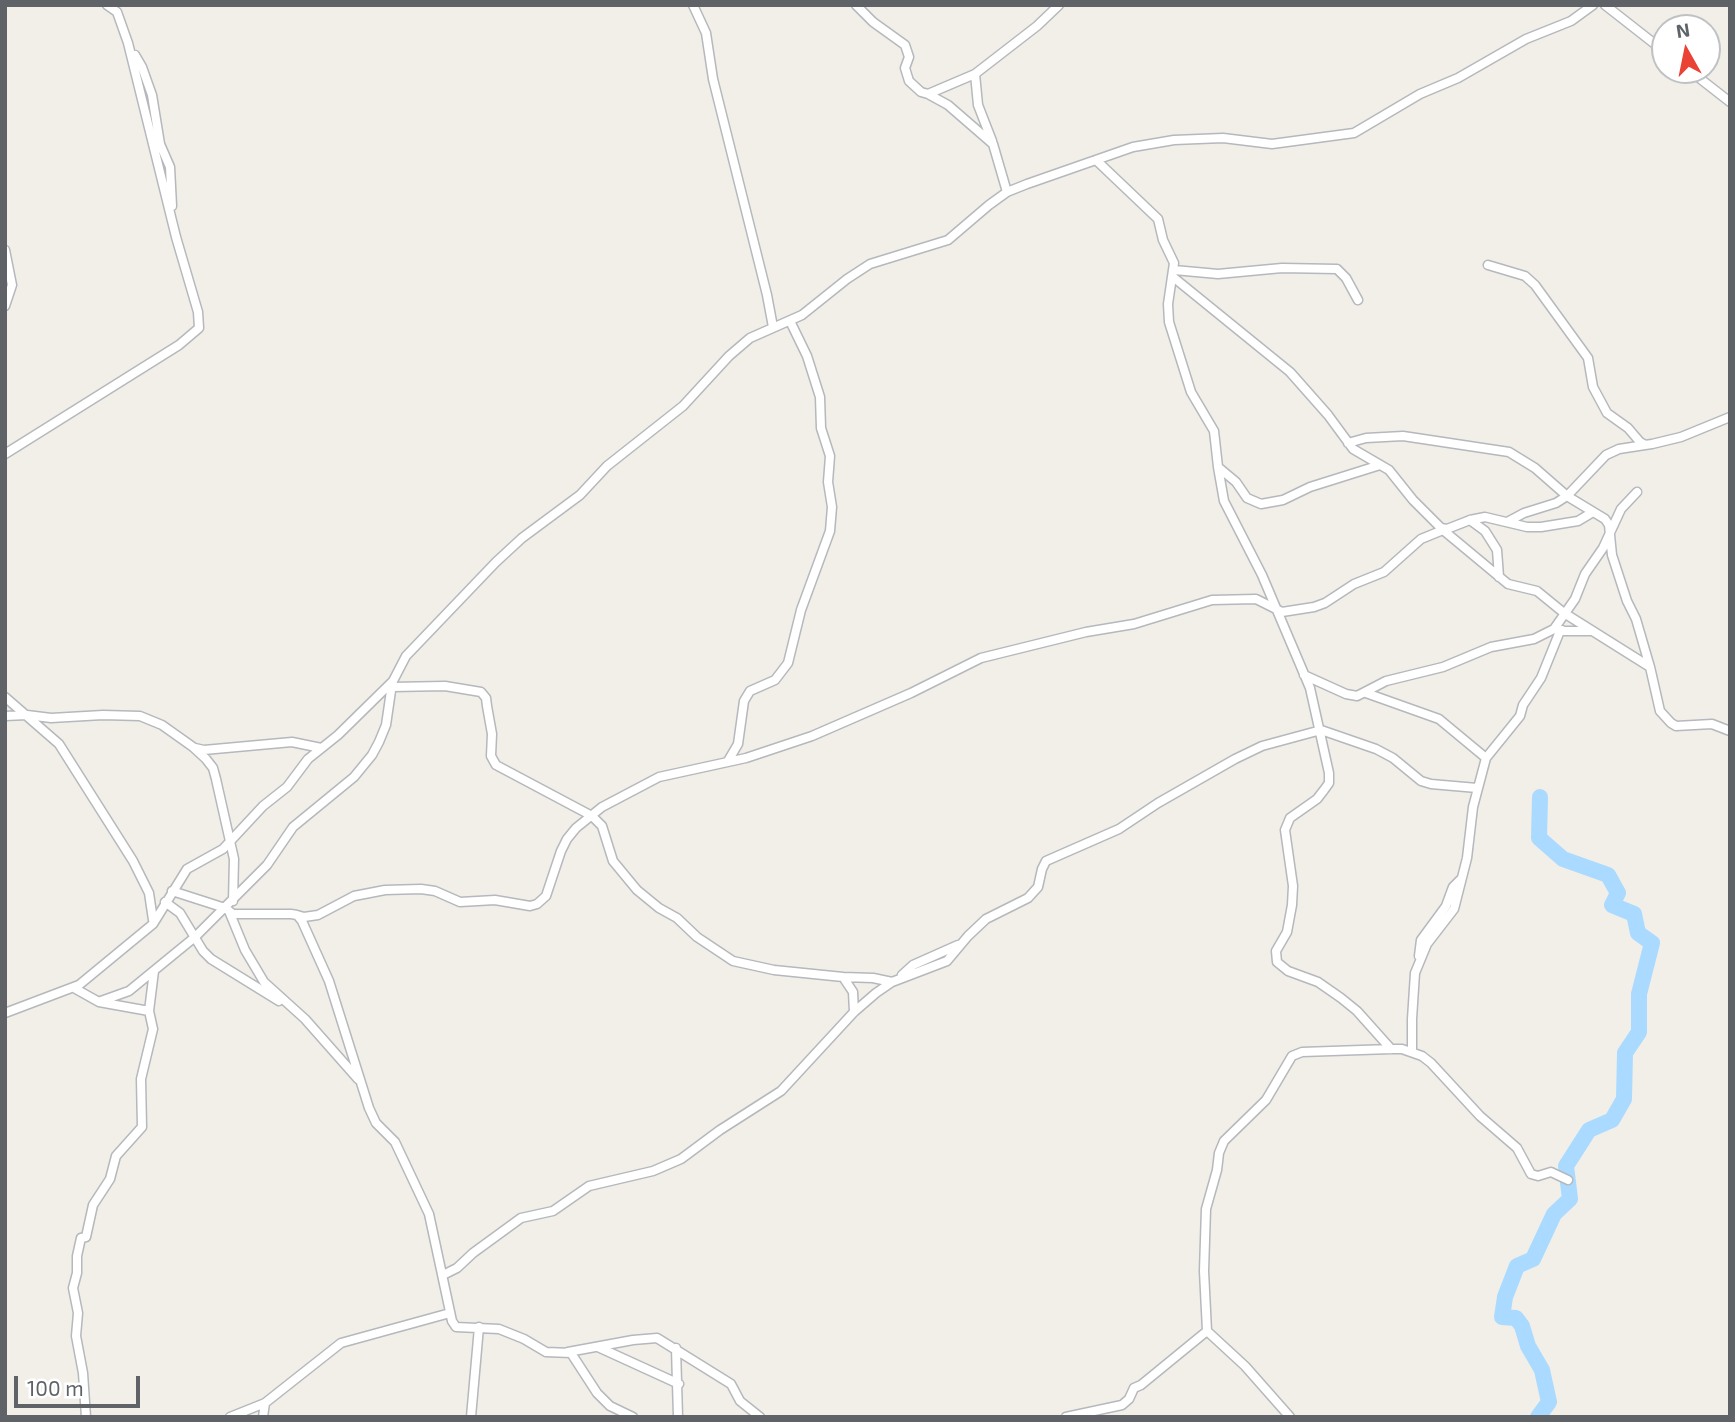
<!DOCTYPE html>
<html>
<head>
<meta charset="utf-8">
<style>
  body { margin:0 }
  #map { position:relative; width:1735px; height:1422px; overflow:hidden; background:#f1efe8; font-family:"Exo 2",sans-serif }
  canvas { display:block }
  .frame { position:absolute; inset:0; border:7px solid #5f6368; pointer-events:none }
  .north { position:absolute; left:1651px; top:14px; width:70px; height:70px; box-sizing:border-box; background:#fff; border:2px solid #bfc1c3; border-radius:50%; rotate:351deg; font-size:19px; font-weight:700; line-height:28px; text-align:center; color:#5f6368 }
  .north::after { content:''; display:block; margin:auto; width:24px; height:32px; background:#ea4335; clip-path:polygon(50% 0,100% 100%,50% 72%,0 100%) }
  .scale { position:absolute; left:14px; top:1376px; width:126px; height:32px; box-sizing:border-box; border:4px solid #5f6368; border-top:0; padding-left:9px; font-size:21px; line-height:24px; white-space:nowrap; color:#5f6368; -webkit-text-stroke:5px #fff; paint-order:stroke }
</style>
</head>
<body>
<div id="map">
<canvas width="1735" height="1422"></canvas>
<div class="frame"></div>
<div class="north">N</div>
<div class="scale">100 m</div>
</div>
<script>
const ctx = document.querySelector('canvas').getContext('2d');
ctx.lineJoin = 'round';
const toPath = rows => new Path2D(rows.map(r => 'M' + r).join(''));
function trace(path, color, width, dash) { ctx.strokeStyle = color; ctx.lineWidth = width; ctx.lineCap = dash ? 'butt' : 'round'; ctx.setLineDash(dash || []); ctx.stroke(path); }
const river = toPath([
  [1538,1417,1549,1402,1542,1370,1528,1346,1522,1326,1516,1318,1502,1317,1505,1297,1517,1266,1533,1259,1554,1214,1570,1199,1566,1166,1589,1130,1612,1120,1624,1099,1625,1053,1639,1032,1639,994,1652,943,1638,933,1634,914,1612,905,1618,893,1608,875,1563,859,1539,838,1540,797]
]);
const minor = toPath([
  [693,5,706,33,713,79,767,295,773,327],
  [856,5,873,22,905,45,909,57,905,68,909,81,921,92,928,94,975,74,1037,26,1059,5],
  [1605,5,1665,52],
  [135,55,142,67,152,95,160,144,170,167,172,206],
  [1689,70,1730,102],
  [975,74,978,105,992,141],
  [928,94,948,105,993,144,1007,192],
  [1096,160,1158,219,1163,240,1174,263,1168,304,1169,322,1191,392,1214,431,1218,467,1236,482,1247,498,1261,504,1283,500,1310,487,1380,465],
  [5,250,12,285,5,306],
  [1488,265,1525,276,1535,285,1588,358,1593,387,1607,413,1628,428,1640,442,1645,445,1652,444,1681,437,1730,417],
  [1174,270,1218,274,1282,268,1337,269,1346,278,1358,300],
  [1173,277,1290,372,1328,415,1353,449,1389,470,1413,500,1441,528,1447,529,1470,520,1485,517,1527,527,1541,527,1578,521,1593,512],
  [1348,443,1366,438,1403,436,1509,452,1535,468,1567,496,1605,519,1609,525,1612,555,1627,601,1636,619,1650,667],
  [5,454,179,345,199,328,198,312,176,237,128,43,117,12,107,5],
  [1218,467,1224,501,1262,575,1310,688,1329,773,1329,783,1324,790,1317,799,1290,818,1285,830,1293,886,1292,905,1287,932,1276,951,1277,962,1288,971,1318,982,1341,998,1357,1011,1391,1049],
  [1470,520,1485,531,1497,550,1499,577],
  [1509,521,1524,513,1556,503,1567,496,1606,455,1619,449,1645,445],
  [1554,629,1575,599,1585,574,1603,548,1621,509,1637,492],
  [1304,675,1346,694,1357,696,1386,681,1443,667,1491,647,1534,639,1554,629,1562,630],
  [392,687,445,686,481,692,486,698,487,706,492,734,491,756,496,765,592,816,602,826,613,861,637,890,659,908,677,918,697,937,733,961,774,970,843,977,853,992,854,1012],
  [1366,693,1439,719,1486,758],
  [5,697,59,744,133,861,149,893,153,920],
  [5,716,27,715,51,718,103,715,140,716,162,725,193,747,206,759,213,768,216,779,234,859,233,901],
  [195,748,204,750,292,742,321,748],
  [728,761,738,744,744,701,750,691,775,680,788,663,801,610,830,531,832,507,828,482,830,456,821,428,820,397,807,356,790,321],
  [172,891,225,908,233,914,291,914,297,915,302,921,329,981,369,1108,376,1123,395,1142,429,1214,452,1321,456,1327,499,1329,524,1339,546,1352,571,1353,597,1393,610,1406,633,1417],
  [165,902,180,913,203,951,211,959,279,1001],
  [229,911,245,950,264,982,305,1019,358,1079],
  [297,915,304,917,318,915,354,896,385,890,421,889,435,891,460,902,495,900,530,906,537,904,546,896,561,851,567,839,576,828,602,807,659,777,746,758,812,736,911,693,981,658,1086,632,1134,624,1212,600,1256,599,1282,612,1314,607,1325,603,1354,584,1384,572,1421,539,1443,530,1508,584,1537,591,1564,613,1650,667,1660,711,1671,723,1676,726,1712,724,1730,731],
  [1419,956,1421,940,1446,906,1453,887,1460,880],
  [902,975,913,965,958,945],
  [843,977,873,978,892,982],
  [74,988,99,1002,149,1011,153,1029,141,1079,142,1127,116,1156,110,1179,93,1205,86,1237,81,1238,77,1256,77,1273,73,1288,78,1313,76,1336,83,1373,86,1417],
  [101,1001,129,991,195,937,267,865,293,827,354,777,372,755,379,742,386,725,392,684],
  [149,1011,154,971],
  [5,1013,79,985,153,924,187,869,223,849,263,806,287,787,308,759,338,735,393,681,406,656,496,562,522,538,580,495,607,466,683,406,729,356,750,338,802,315,847,279,870,264,948,240,989,205,1007,192,1027,184,1133,147,1174,140,1223,138,1272,144,1354,133,1420,94,1458,78,1526,39,1571,21,1593,5],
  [1412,1052,1412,1019,1415,973,1427,944,1454,909,1467,858,1473,807,1486,758,1520,716,1523,705,1541,678,1560,631,1590,631],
  [443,1275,457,1268,473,1253,521,1218,553,1211,589,1186,653,1171,681,1159,720,1130,781,1091,854,1012,876,993,892,982,947,961,968,936,986,919,1028,898,1038,887,1042,869,1046,861,1119,829,1158,803,1235,759,1262,746,1321,730,1376,749,1393,758,1421,781,1431,784,1477,788],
  [598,1347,679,1384],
  [676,1348,678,1417],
  [568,1352,633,1340,657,1338,731,1384,740,1401,760,1417],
  [230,1417,265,1403,341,1343,450,1313],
  [263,1417,265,1403],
  [471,1417,479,1327],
  [1066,1417,1122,1405,1129,1399,1134,1388,1141,1385,1207,1331],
  [1290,1417,1245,1366,1207,1331,1204,1271,1206,1209,1217,1170,1219,1153,1224,1141,1266,1100,1292,1056,1302,1052,1391,1049,1402,1049,1422,1056,1431,1063,1480,1116,1517,1148,1531,1174,1538,1176,1551,1172,1568,1180]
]);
trace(river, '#aadaff', 16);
trace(minor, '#b5b8bc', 11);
trace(minor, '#fff', 8);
</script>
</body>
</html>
